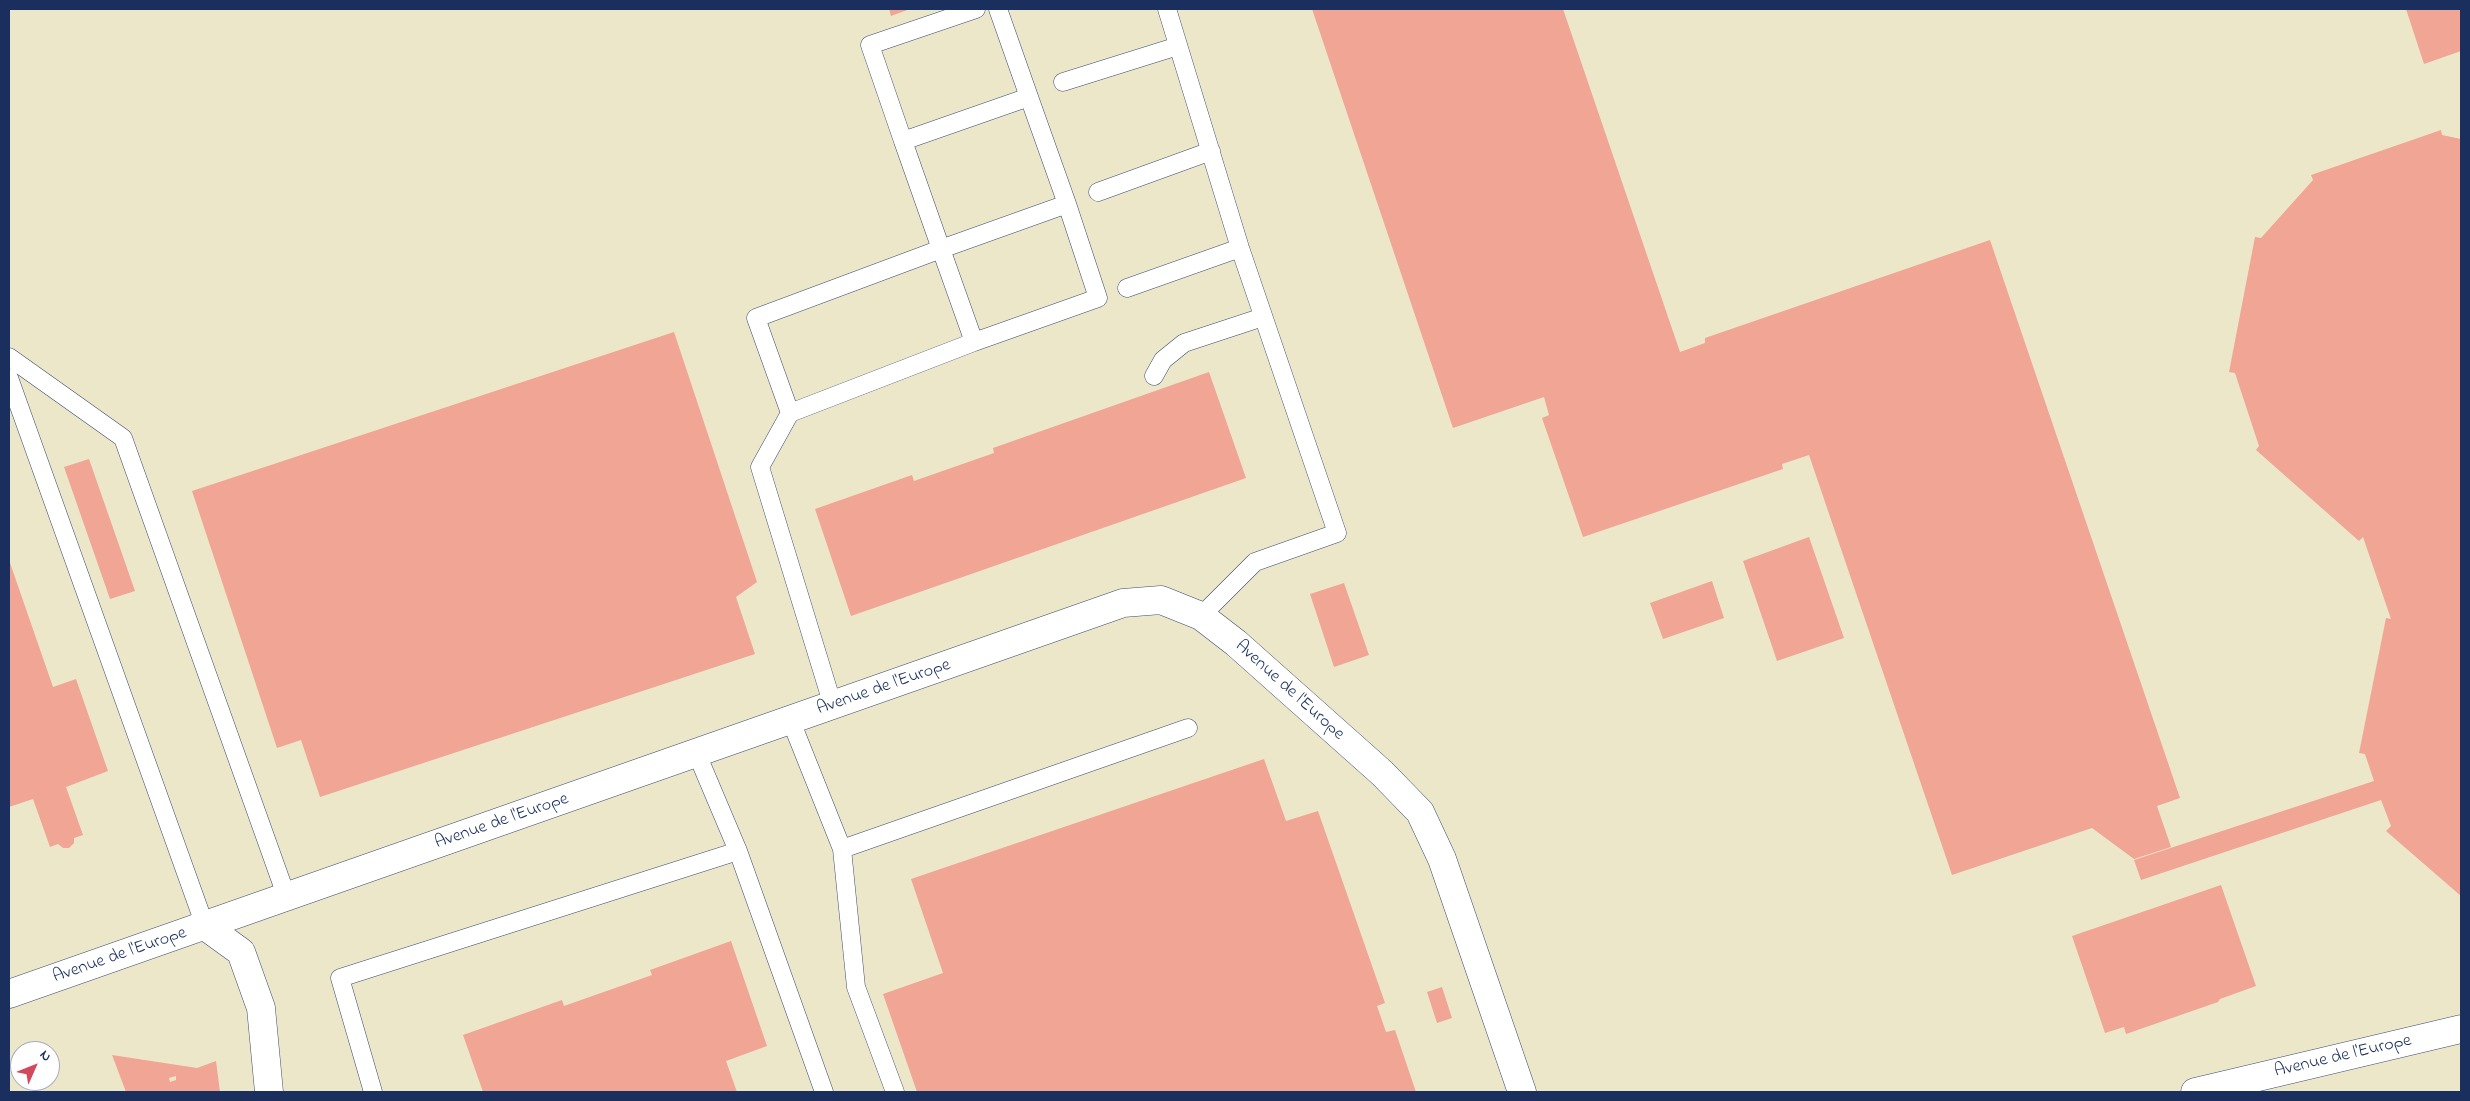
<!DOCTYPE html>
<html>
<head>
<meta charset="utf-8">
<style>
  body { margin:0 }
  #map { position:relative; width:2470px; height:1101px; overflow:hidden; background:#ede7ca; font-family:"Indie Flower",sans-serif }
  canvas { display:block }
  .frame { position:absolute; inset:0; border:10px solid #1b2f5e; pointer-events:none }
  .north { position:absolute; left:10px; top:1041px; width:50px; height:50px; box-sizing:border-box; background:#fff; border:1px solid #a4acbf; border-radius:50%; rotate:46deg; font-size:14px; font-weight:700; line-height:20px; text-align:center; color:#1b2f5e }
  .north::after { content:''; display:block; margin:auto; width:18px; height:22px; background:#d1495b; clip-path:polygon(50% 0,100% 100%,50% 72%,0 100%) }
</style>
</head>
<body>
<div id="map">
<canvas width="2470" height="1101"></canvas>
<div class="frame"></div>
<div class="north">N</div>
</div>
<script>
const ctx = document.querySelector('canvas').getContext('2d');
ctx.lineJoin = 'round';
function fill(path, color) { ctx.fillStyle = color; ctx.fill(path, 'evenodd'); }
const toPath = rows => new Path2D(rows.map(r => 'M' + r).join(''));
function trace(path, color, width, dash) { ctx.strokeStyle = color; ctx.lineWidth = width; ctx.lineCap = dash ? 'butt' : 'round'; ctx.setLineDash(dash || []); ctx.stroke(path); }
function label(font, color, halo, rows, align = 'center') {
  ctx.font = font + ' "Indie Flower",sans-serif'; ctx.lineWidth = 4; ctx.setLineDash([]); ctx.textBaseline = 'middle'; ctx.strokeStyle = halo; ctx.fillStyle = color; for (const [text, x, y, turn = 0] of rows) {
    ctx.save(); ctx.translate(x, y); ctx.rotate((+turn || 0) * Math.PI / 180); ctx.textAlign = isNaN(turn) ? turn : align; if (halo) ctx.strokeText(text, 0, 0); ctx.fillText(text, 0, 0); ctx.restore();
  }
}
const building = toPath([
  [889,9,910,9,891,16],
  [1312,9,1563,9,1680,352,1705,343,1705,338,1990,240,2180,798,2157,806,2171,847,2134,859,2092,828,1952,875,1809,455,1782,464,1783,469,1583,537,1542,418,1549,415,1544,397,1453,428],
  [2406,9,2461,9,2461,51,2424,64],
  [2441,130,2442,135,2461,139,2461,896,2386,831,2391,826,2381,800,2141,880,2134,860,2374,781,2365,754,2359,753,2386,618,2391,619,2363,537,2359,541,2256,450,2259,446,2235,373,2229,372,2255,237,2261,238,2313,180,2311,175],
  [674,332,757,582,736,597,755,654,320,797,301,740,277,748,192,491],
  [1209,372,1246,478,851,616,815,509,912,475,914,481,994,453,993,448],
  [89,459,135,591,110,599,64,467],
  [1809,537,1844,638,1777,661,1743,561],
  [9,560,53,687,76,679,108,771,66,787,83,835,74,838,74,843,69,848,63,848,58,844,50,847,33,799,9,807],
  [1712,581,1724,618,1663,639,1650,603],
  [1344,583,1369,655,1334,667,1310,594],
  [1264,759,1286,821,1318,811,1385,1003,1377,1006,1386,1032,1395,1030,1416,1092,917,1092,883,994,943,973,911,879],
  [2221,885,2256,986,2220,999,2218,1002,2126,1034,2124,1027,2105,1033,2072,936],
  [731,941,767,1046,726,1061,737,1092,483,1092,463,1035,562,1000,564,1006,652,975,650,970],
  [1442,987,1452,1018,1437,1023,1427,992],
  [112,1055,197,1068,216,1061,220,1092,126,1092],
  [176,1076,176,1080,170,1082,169,1078]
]);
const service = toPath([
  [998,9,1029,97],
  [1167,9,1240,248,1337,533,1255,562,1201,616],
  [1063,82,1178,46],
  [903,141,870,45,976,9],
  [1098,192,1211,151],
  [1127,288,1240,248],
  [974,342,941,249,903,141,1029,97,1067,204,1098,298,974,342,790,413,756,318,941,249,1067,204],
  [9,357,123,438,287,898],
  [1154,376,1163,360,1184,343,1263,317],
  [9,378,205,926],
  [790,413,760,467,833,706],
  [791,721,842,849,856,987,895,1092],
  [697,754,738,851,824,1092],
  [842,849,1188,728],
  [373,1092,340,978,738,851]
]);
const minor = toPath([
  [205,926,241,952,261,1008,269,1092],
  [9,994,1123,603,1161,600,1201,616,1236,643,1382,773,1420,812,1442,859,1522,1092],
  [2195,1092,2461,1029]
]);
const streetNames = [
  ["Avenue de l'Europe",884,688,-19],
  ["Avenue de l'Europe",1289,691,42],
  ["Avenue de l'Europe",502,822,-19],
  ["Avenue de l'Europe",120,956,-19],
  ["Avenue de l'Europe",2343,1057,-13]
];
fill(building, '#f0a595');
trace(service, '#3a4b6e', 19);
trace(minor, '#3a4b6e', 29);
trace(service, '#fff', 18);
trace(minor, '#fff', 28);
label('18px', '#1b2f5e', '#fff', streetNames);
</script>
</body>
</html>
